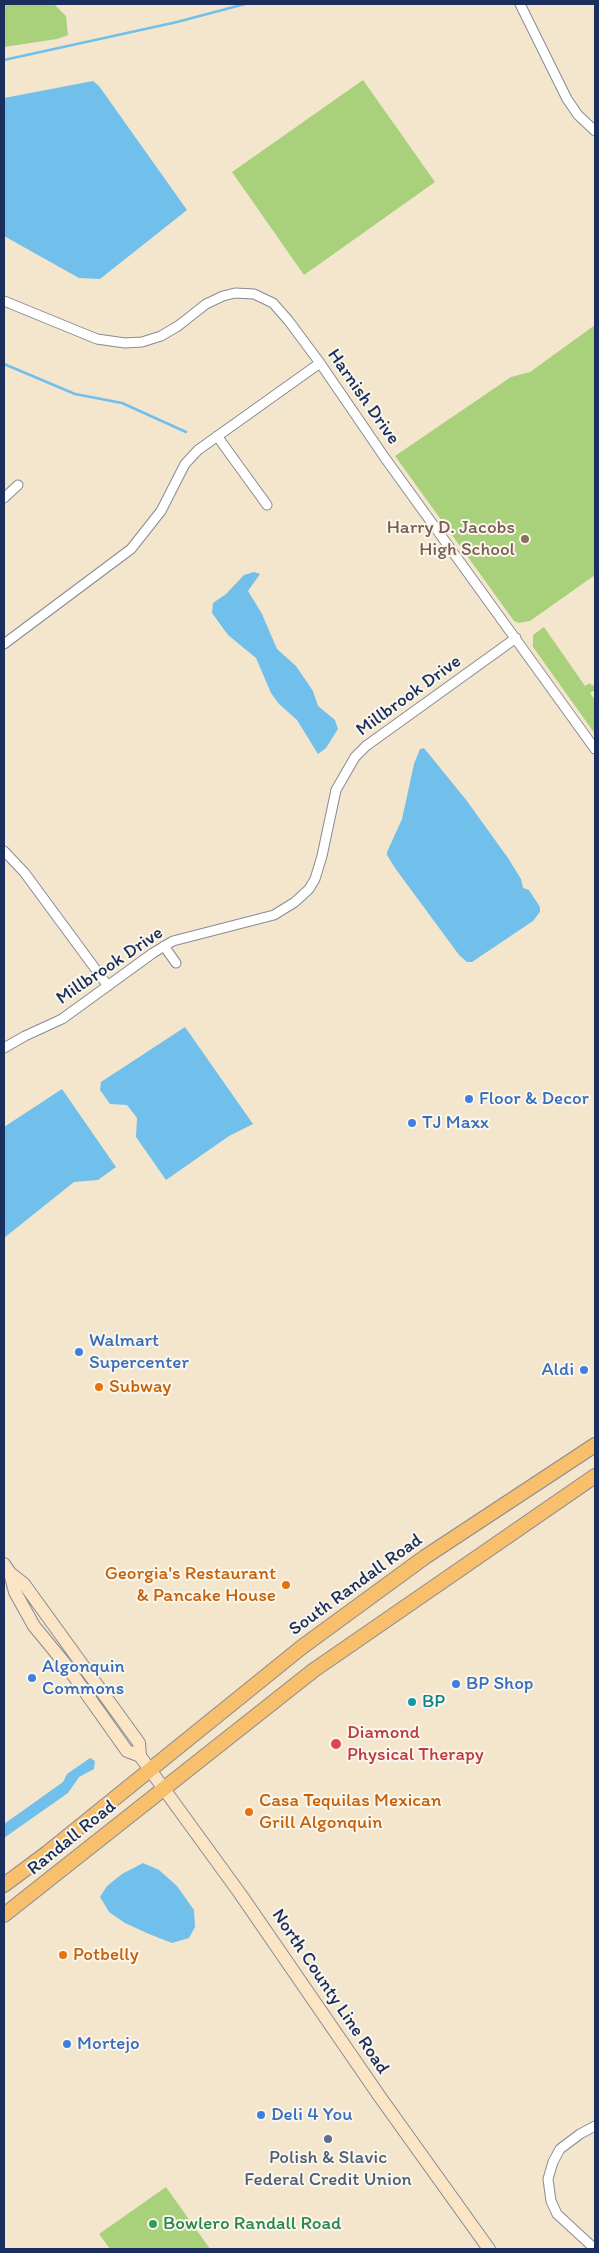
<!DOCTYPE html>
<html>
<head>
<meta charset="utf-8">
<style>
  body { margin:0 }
  #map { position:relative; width:599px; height:2253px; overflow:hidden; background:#f4e6cd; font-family:Itim,sans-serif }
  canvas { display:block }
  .frame { position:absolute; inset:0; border:5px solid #1b2f5e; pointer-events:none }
</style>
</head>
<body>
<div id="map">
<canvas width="599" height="2253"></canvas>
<div class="frame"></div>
</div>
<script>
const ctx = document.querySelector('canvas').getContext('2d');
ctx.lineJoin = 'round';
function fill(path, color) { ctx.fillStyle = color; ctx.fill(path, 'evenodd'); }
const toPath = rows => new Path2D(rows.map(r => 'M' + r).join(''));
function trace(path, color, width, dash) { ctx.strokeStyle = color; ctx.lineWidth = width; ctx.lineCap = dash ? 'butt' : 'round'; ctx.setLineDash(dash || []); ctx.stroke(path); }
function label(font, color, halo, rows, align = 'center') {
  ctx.font = font + ' Itim,sans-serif'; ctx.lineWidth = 4; ctx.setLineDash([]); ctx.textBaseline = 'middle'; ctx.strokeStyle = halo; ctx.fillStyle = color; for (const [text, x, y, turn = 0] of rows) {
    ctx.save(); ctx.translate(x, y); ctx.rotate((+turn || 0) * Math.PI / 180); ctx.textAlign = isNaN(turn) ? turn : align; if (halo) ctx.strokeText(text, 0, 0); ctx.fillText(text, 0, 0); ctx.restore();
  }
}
const green = toPath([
  [4,4,54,4,66,16,68,35,57,39,4,47],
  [363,80,435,182,304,275,232,172],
  [595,325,595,575,530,621,519,623,514,621,395,456,511,377,530,372],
  [544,627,585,686,590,683,592,686,595,683,595,690,590,693,595,700,595,734,533,647,533,635],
  [166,2187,210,2249,110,2249,99,2234]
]);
const water = toPath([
  [93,81,99,86,187,210,100,279,79,278,4,236,4,98],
  [254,572,260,574,248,591,262,614,277,649,296,666,313,691,318,706,335,720,338,729,326,748,318,754,297,720,279,704,271,693,256,658,228,635,212,613,213,603,226,594,244,575],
  [424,748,467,801,508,858,521,879,523,888,529,890,540,907,540,912,533,921,472,962,467,962,459,955,395,868,387,855,387,852,402,819,414,764,420,749],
  [185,1027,253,1124,229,1136,166,1180,136,1137,137,1118,127,1105,110,1104,100,1090,101,1082],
  [62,1089,116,1167,98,1180,74,1182,4,1238,4,1127],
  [90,1758,95,1761,94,1769,79,1777,68,1793,4,1838,4,1824,63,1782,67,1774],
  [143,1863,159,1870,177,1886,194,1910,195,1927,189,1938,172,1943,149,1934,125,1923,109,1912,100,1897,107,1886,122,1874]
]);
const stream = toPath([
  [4,60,177,22,245,4],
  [4,364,75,394,122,403,186,432]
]);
const street = toPath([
  [520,4,567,99,578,115,595,131],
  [4,301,97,339,125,343,142,342,161,336,178,326,206,304,223,296,235,293,254,294,273,303,288,320,320,363,385,458,595,749],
  [217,436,267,505],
  [4,498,18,485],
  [4,644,131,549,161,511,185,464,198,450,320,363],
  [4,851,24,872,108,986],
  [164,946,176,963],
  [4,1048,25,1036,62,1019,153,953,173,941,274,915,295,902,309,889,315,879,322,856,336,790,355,757,366,746,516,638],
  [595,2249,557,2214,551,2201,548,2179,553,2162,560,2149,580,2134,595,2126]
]);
const secondary = toPath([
  [4,1564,10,1573,24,1584,139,1743,140,1756,241,1895,380,2097,489,2249],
  [10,1573,15,1592,34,1626,66,1665,127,1751,140,1756]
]);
const primary = toPath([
  [4,1885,47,1853,302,1647,425,1557,595,1445],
  [4,1915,314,1670,595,1476]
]);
const markers = [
  [525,539,5,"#8d6e63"],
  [469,1099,5,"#3f7fe0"],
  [412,1123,5,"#3f7fe0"],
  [79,1352,5,"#3f7fe0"],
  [584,1370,5,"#3f7fe0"],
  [99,1387,5,"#e8710a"],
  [286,1585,5,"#e8710a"],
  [32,1678,5,"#3f7fe0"],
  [456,1684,5,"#3f7fe0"],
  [412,1702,5,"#0f9aa8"],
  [336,1744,6,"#e0444e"],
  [249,1812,5,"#e8710a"],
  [63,1955,5,"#e8710a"],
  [67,2044,5,"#3f7fe0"],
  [261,2115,5,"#3f7fe0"],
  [328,2139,5,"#5c6f8a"],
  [153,2224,5,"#2e9e5b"]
];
const streetNames = [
  ["Harnish Drive",363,397,55],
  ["Millbrook Drive",409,696,-36],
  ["Millbrook Drive",110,966,-34],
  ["South Randall Road",356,1585,-36],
  ["Randall Road",72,1838,-39],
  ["North County Line Road",330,1992,56]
];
const educationNames = [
  ["Harry D. Jacobs",515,528],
  ["High School",515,550]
];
const shopNames = [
  ["Floor & Decor",479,1099],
  ["TJ Maxx",422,1123],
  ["Walmart",89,1341],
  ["Supercenter",89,1363],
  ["Aldi",574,1370,"right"],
  ["Algonquin",42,1667],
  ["Commons",42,1689],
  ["BP Shop",466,1684],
  ["Mortejo",77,2044],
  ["Deli 4 You",271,2115]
];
const foodNames = [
  ["Subway",109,1387],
  ["Georgia's Restaurant",276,1574,"right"],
  ["& Pancake House",276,1596,"right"],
  ["Casa Tequilas Mexican",259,1801],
  ["Grill Algonquin",259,1823],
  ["Potbelly",73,1955]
];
const cultureNames = [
  ["BP",422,1702]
];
const healthNames = [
  ["Diamond",347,1733],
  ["Physical Therapy",347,1755]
];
const serviceNames = [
  ["Polish & Slavic",328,2158],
  ["Federal Credit Union",328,2180]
];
const leisureNames = [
  ["Bowlero Randall Road",163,2224]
];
fill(green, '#a9d17c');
fill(water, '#70c0eb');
trace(stream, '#70c0eb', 2.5);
trace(street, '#888a96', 11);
trace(secondary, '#888a96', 14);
trace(primary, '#888a96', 16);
trace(street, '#fff', 9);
trace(secondary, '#fce5c4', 12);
trace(primary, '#f8bf6c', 14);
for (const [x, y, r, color] of markers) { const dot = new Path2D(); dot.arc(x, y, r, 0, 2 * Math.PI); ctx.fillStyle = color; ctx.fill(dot); trace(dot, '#fbf7ec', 2); }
label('19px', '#1b2f5e', '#fbf7ec', streetNames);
label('19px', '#785e54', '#fbf7ec', educationNames, 'right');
label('19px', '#366cbe', '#fbf7ec', shopNames, 'left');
label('19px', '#c56008', '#fbf7ec', foodNames, 'left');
label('19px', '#0d838f', '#fbf7ec', cultureNames, 'left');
label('19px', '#be3a42', '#fbf7ec', healthNames, 'left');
label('19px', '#4e5e75', '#fbf7ec', serviceNames);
label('19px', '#27864d', '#fbf7ec', leisureNames, 'left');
</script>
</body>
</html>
